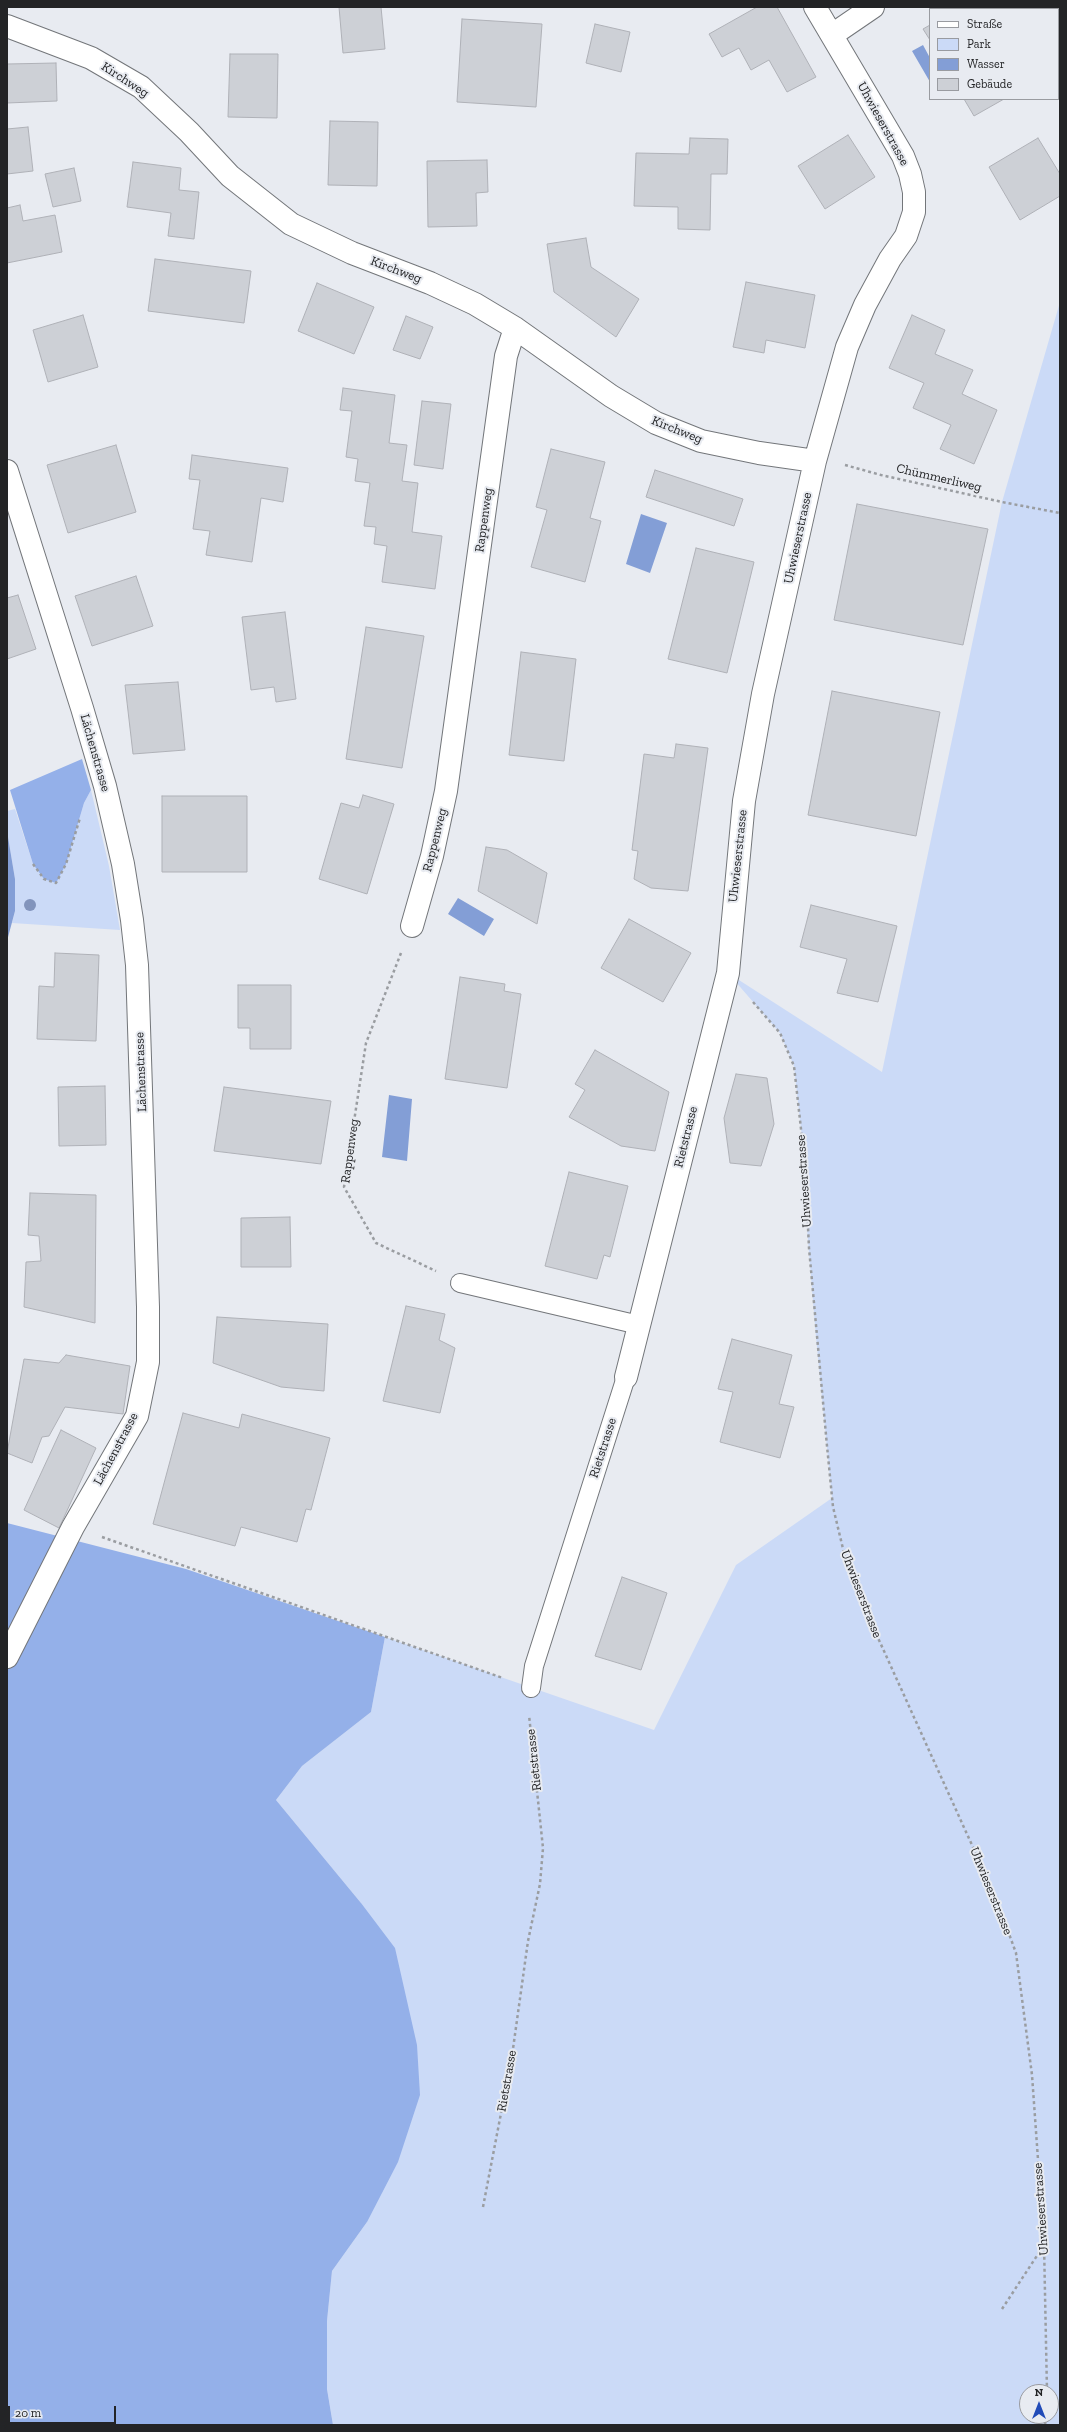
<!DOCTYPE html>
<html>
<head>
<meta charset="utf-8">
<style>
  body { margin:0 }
  #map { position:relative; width:1067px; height:2432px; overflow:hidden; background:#e8ebf1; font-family:"Zilla Slab",serif }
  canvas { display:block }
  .frame { position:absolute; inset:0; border:8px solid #232426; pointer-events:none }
  .legend { position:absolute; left:929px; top:8px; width:130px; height:92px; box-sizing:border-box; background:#e8ebf1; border:1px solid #999ba0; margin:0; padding:5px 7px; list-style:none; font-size:12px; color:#232426 }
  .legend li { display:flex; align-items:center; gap:8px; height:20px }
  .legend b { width:20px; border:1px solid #999ba0 }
  .north { position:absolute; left:1019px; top:2384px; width:40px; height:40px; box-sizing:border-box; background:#e8ebf1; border:1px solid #999ba0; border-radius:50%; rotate:0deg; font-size:11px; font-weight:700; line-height:16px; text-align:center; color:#232426 }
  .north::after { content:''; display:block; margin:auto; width:14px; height:18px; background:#214bb8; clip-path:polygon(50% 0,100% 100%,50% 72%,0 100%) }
  .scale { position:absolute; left:8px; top:2406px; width:108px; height:18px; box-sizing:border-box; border:2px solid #232426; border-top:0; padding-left:5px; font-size:12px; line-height:14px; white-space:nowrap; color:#232426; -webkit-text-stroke:3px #e8ebf1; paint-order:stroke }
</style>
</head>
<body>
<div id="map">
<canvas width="1067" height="2432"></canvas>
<div class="frame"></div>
<ul class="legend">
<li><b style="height:5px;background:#fff"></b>Straße</li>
<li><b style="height:11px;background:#cbdaf7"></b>Park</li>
<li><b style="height:11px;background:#839ed6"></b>Wasser</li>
<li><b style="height:11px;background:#cdd0d6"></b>Gebäude</li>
</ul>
<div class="north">N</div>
<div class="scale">20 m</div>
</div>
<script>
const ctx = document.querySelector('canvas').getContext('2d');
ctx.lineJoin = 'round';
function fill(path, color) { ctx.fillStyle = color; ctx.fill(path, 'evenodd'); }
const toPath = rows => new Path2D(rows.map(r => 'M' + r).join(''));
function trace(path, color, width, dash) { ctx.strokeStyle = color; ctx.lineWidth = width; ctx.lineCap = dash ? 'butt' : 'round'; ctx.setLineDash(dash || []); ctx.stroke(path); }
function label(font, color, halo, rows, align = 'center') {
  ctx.font = font + ' "Zilla Slab",serif'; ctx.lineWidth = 4; ctx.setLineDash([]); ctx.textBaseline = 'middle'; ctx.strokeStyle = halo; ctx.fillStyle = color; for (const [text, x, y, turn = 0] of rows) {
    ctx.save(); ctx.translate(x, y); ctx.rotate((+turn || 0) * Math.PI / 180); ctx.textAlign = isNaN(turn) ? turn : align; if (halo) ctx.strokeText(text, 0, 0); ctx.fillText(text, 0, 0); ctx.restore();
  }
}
const green = toPath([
  [1060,302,1060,2425,333,2425,327,2389,327,2321,332,2271,367,2222,361,1903,276,1800,302,1766,371,1712,385,1637,654,1730,736,1565,832,1498,816,1337,805,1204,805,1165,794,1066,780,1033,728,973,882,1072,1002,502],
  [1027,2392,1051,2392,1051,2416,1027,2416],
  [91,790,109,866,120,930,12,923,15,911,15,879,7,831,7,811,15,809,33,864,66,864,84,803]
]);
const forest = toPath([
  [82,759,91,790,84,803,66,864,56,883,44,879,33,864,10,790],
  [7,1523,186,1569,385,1637,371,1712,302,1766,276,1800,361,1903,395,1948,417,2045,420,2095,398,2162,367,2222,332,2271,327,2321,327,2389,333,2425,7,2425]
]);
const water = toPath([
  [923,45,930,58,930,82,912,51],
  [641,514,667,523,650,573,626,564],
  [7,831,15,879,15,911,7,941],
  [458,898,494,919,484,936,448,914],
  [389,1095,412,1099,407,1161,382,1157]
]);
const building = toPath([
  [339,7,381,7,385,49,343,53,339,7],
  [757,7,777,7,816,77,787,92,769,60,751,70,739,48,722,57,709,34,757,7],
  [962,7,981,7,982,9,959,9,962,7],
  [462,19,542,24,536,107,457,102,462,19],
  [595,24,630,32,621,72,586,63,595,24],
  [930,25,930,40,923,29,930,25],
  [230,54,278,54,277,118,228,117,230,54],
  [56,63,57,101,7,103,7,64,56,63],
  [964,99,1004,99,974,116,964,99],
  [330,121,378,122,377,186,328,185,330,121],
  [28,127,33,171,7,174,7,129,28,127],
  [848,135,875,177,825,209,798,166,848,135],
  [690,138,728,139,727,174,711,174,710,230,678,229,678,207,634,206,636,153,689,154,690,138],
  [1038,138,1060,174,1060,196,1020,220,989,167,1038,138],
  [487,160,488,192,476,193,477,226,428,227,427,161,487,160],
  [133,162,181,168,179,190,199,192,194,239,168,236,171,213,127,207,133,162],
  [74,168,81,201,53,207,45,174,74,168],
  [20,205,23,221,55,215,62,252,7,263,7,208,20,205],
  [586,238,591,267,639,299,616,337,554,292,547,244,586,238],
  [155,259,251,271,244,323,148,311,155,259],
  [746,282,815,295,805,348,766,340,764,353,733,347,746,282],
  [317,283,374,307,354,354,298,331,317,283],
  [83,315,98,367,48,382,33,330,83,315],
  [912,315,945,330,935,354,973,370,962,394,997,410,974,464,940,449,951,425,913,408,924,383,889,368,912,315],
  [406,316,433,327,420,359,393,350,406,316],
  [343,388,395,395,389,443,407,445,402,481,418,483,412,532,442,536,435,589,382,582,387,546,374,544,376,527,364,526,370,483,355,481,358,459,346,457,352,411,340,410,343,388],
  [422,401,451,404,443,469,414,465,422,401],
  [116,445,136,512,68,533,47,465,116,445],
  [551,449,605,462,590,518,601,521,585,582,531,567,547,510,536,507,551,449],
  [192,455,288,468,283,502,261,498,252,562,206,555,210,531,193,529,200,480,189,479,192,455],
  [655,470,743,499,734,526,646,497,655,470],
  [857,504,988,529,963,645,834,620,857,504],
  [696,548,754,562,727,673,668,659,696,548],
  [136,576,153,626,92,646,75,596,136,576],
  [18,595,36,649,7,659,7,598,18,595],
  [285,612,296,699,276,702,274,687,251,690,242,617,285,612],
  [366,627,424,636,402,768,346,759,366,627],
  [521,652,576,659,564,761,509,755,521,652],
  [178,682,185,750,133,754,125,685,178,682],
  [832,691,940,712,916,836,808,815,832,691],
  [676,744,708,748,688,891,651,888,634,879,638,851,632,850,644,754,674,758,676,744],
  [363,795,394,804,367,894,319,879,341,803,359,808,363,795],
  [162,796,247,796,247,872,162,872,162,796],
  [486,847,507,850,547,873,537,924,478,891,486,847],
  [811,905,897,926,878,1002,837,993,847,959,800,947,811,905],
  [629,919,691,953,663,1002,601,968,629,919],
  [55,953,99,955,96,1041,37,1039,39,986,54,987,55,953],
  [460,977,505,984,504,991,521,994,507,1088,445,1079,460,977],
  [238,985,291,985,291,1049,250,1049,250,1028,238,1028,238,985],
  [595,1050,669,1092,655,1151,621,1146,569,1117,585,1090,575,1084,595,1050],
  [736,1074,767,1078,774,1124,761,1166,730,1163,724,1118,736,1074],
  [105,1086,106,1145,59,1146,58,1087,105,1086],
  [224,1087,331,1101,321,1164,214,1151,224,1087],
  [569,1172,628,1186,610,1257,604,1255,597,1279,545,1266,569,1172],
  [30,1193,96,1195,95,1323,24,1307,26,1262,41,1261,39,1236,28,1235,30,1193],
  [290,1217,291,1267,241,1267,241,1218,290,1217],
  [406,1306,445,1314,439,1340,455,1348,440,1413,383,1401,406,1306],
  [217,1317,328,1324,324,1391,281,1387,213,1363,217,1317],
  [732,1339,792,1355,779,1404,794,1407,780,1458,720,1442,733,1392,718,1389,732,1339],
  [66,1355,130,1366,123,1414,65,1407,49,1436,42,1437,32,1463,7,1453,24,1359,59,1363,66,1355],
  [183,1413,239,1428,242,1414,330,1438,311,1510,306,1509,297,1542,241,1527,235,1546,153,1524,183,1413],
  [61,1430,96,1448,59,1528,24,1510,61,1430],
  [622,1577,667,1593,641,1670,595,1656,622,1577]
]);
const path = toPath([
  [1059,7,1060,7],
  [845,465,881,475,1002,502,1060,513],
  [33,864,44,879,56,883,66,864,80,818],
  [401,953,366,1043,344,1187,376,1243,436,1271],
  [753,1002,780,1033,794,1066,805,1165,809,1248,827,1446,833,1507,845,1557,864,1607,996,1898,1016,1953,1032,2075,1044,2244,1047,2392],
  [102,1537,503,1678],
  [483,2207,512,2056,528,1941,540,1884,543,1848,529,1715],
  [1002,2309,1044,2245],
  [1045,2425,1046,2416]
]);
const service = toPath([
  [460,1283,639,1325],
  [531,1688,534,1666,626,1377]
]);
const minor = toPath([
  [7,26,91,58,141,87,189,132,230,176,291,224,352,253,430,283,475,304,515,328,611,396,656,423,701,441,759,453,815,461],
  [832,35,873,7],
  [7,471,82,708,105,786,123,864,132,920,137,965,148,1307,148,1362,137,1416,73,1527,7,1657],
  [412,926,432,856,446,791,506,356,515,328],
  [626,1377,728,973,744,801,763,694,815,461,847,347,865,305,890,259,906,236,914,212,914,192,910,174,903,156,815,7]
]);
const trees = [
  [30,905]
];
const streetNames = [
  ["Kirchweg",125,80,33],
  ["Uhwieserstrasse",883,124,61],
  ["Kirchweg",396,270,21],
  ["Kirchweg",677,430,22],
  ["Chümmerliweg",939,478,13],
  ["Rappenweg",484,520,-82],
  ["Uhwieserstrasse",798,538,-78],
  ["Lächenstrasse",95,753,74],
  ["Rappenweg",435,840,-76],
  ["Uhwieserstrasse",738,856,-84],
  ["Lächenstrasse",141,1072,-92],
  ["Rietstrasse",686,1137,-76],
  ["Rappenweg",350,1151,-82],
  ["Uhwieserstrasse",804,1181,-94],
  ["Rietstrasse",603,1448,-72],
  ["Lächenstrasse",116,1449,-62],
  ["Uhwieserstrasse",861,1594,69],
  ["Rietstrasse",534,1760,-96],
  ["Uhwieserstrasse",991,1891,68],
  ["Rietstrasse",507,2081,-80],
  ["Uhwieserstrasse",1041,2209,-94]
];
fill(green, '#cbdaf7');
fill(forest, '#94b0e9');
fill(water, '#839ed6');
fill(building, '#cdd0d6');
trace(building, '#afb1b7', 1);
trace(service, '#73767a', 20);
trace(minor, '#73767a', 24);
trace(path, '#9a9da1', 2.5, [3, 3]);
trace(service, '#fff', 18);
trace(minor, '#fff', 22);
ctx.fillStyle = '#8294bc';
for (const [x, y] of trees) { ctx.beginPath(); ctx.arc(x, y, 6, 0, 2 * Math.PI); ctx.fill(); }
label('13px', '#232426', '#e8ebf1', streetNames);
</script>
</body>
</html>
